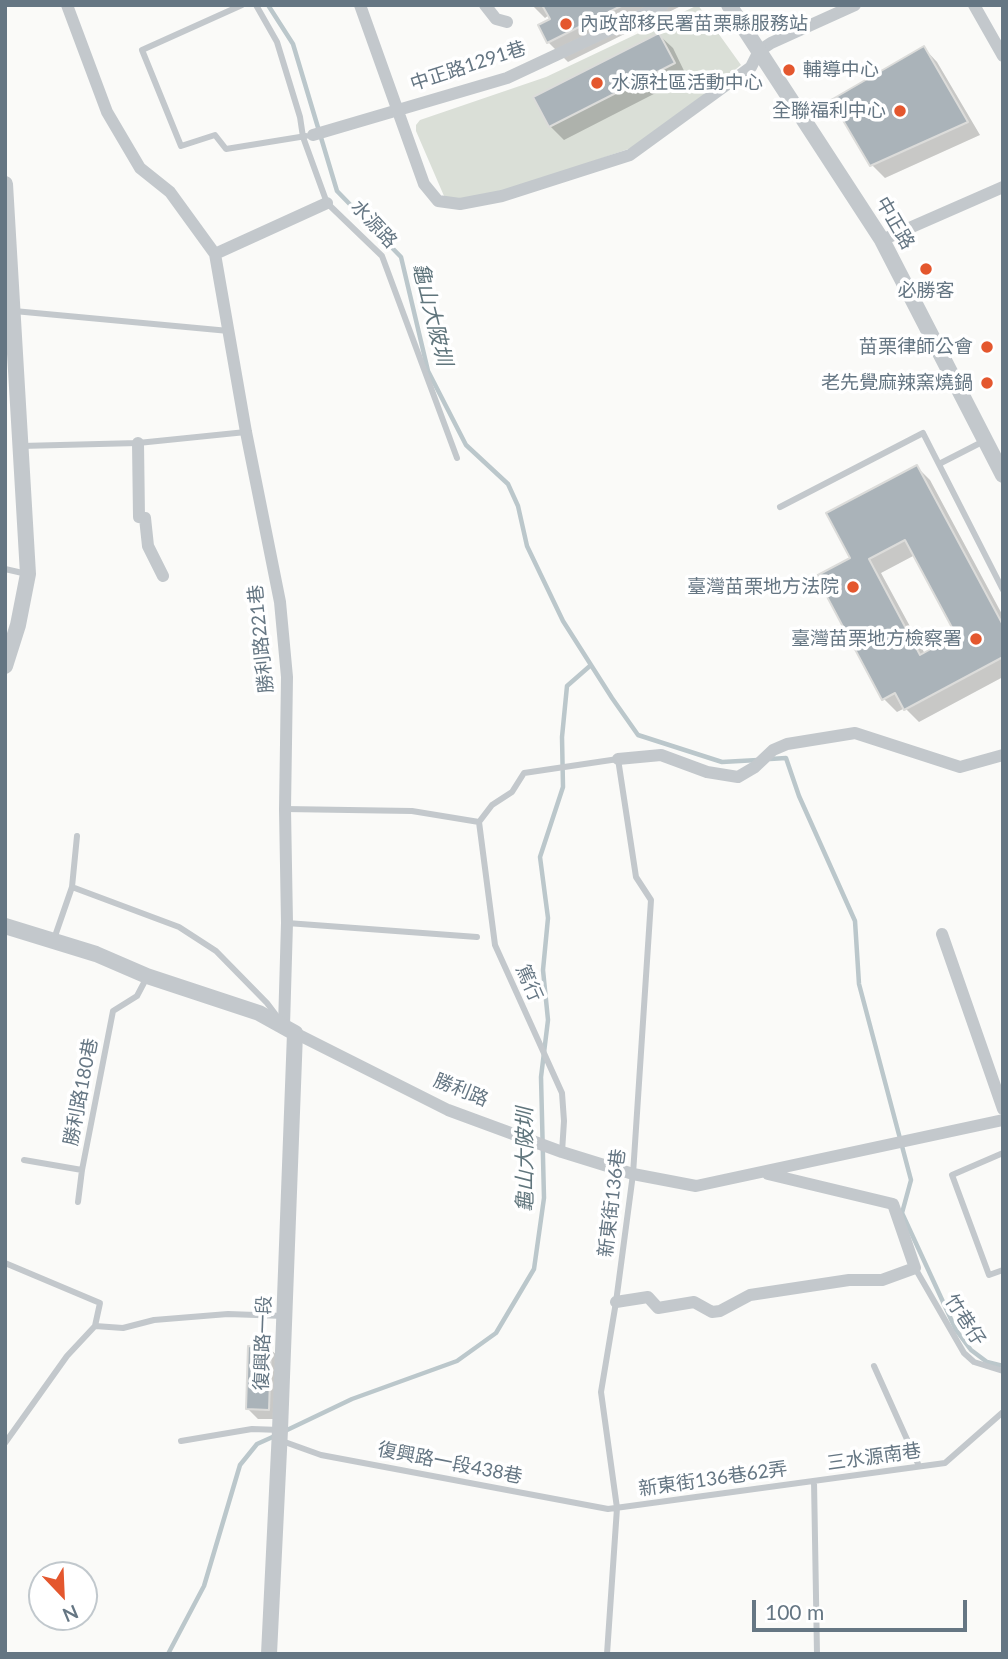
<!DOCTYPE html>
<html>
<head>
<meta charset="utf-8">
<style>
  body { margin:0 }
  #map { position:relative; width:1008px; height:1659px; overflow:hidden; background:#fafaf8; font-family:Lato,sans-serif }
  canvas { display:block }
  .frame { position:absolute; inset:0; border:7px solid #657683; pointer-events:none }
  .north { position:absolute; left:28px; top:1561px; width:70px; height:70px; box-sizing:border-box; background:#fff; border:2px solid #c1c8cd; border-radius:50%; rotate:157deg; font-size:19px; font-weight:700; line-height:28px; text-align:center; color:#657683 }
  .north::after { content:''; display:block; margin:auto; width:24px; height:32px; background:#e4572e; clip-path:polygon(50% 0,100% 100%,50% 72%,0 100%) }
  .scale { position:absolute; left:752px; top:1600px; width:215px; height:32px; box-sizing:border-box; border:4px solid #657683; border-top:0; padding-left:9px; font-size:21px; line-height:24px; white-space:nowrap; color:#657683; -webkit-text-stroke:5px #fff; paint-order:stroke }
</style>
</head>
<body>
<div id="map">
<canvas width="1008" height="1659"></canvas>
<div class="frame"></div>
<div class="north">N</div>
<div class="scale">100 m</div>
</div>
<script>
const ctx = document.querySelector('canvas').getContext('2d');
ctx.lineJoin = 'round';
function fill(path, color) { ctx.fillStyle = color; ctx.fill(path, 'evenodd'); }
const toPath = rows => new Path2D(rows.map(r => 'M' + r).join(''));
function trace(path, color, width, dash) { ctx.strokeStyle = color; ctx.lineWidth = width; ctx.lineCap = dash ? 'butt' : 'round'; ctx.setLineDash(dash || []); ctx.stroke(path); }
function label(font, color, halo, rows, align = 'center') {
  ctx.font = font + ' Lato,"Noto Sans TC",sans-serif'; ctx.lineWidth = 7; ctx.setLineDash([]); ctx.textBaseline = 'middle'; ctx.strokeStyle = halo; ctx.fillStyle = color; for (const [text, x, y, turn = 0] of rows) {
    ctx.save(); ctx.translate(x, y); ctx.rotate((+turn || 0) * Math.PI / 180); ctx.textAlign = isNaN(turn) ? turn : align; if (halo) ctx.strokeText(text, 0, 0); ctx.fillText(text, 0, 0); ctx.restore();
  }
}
const green = toPath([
  [698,5,741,65,643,144,468,204,444,196,416,131,416,125,420,120,546,77]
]);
const shadow = toPath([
  [532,5,683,5,568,62,548,42,552,20,549,15,545,18],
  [659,35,673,48,687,77,564,140,550,126],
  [924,48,937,62,980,135,885,178,871,164],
  [917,467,930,480,1003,616,1003,677,919,722,905,708,897,712,884,699,852,558],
  [915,555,959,636,925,654,881,573],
  [270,1349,280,1358,278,1419,258,1419,248,1409]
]);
const stream = toPath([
  [268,5,293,44,337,191,401,257,428,371,466,445,508,484,518,506,527,546,563,621,612,698,638,735,722,762,758,760],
  [770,759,786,758,799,796,855,921,859,984,911,1180,902,1213,956,1330,971,1350,987,1362,1003,1366],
  [285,1431,352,1399,457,1361,496,1333,534,1269,544,1198,541,1077,548,1020,543,970,548,918,540,857,563,787,562,737,567,686,591,665],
  [168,1654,204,1586,240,1465,257,1444,277,1435]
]);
const building = toPath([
  [542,5,623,5,547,43,538,25,550,19,542,5],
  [659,33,675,63,549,127,533,97,659,33],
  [924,46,968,122,870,166,831,100,924,46],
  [917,465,1003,625,1003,657,904,710,895,693,882,700,816,576,850,558,826,513,917,465],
  [905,540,956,635,920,655,869,559,905,540],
  [248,1346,271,1347,269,1410,246,1409,248,1346]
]);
const service = toPath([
  [242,5,142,50,181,146,215,135,226,149,306,136],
  [256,5,277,42,300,117,303,137,327,203,382,256,457,458],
  [14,311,229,331],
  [21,446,138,443,246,432],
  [939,464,984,441],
  [780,507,923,433,1003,590],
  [5,569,27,574],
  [285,809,412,811,479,822,492,805,512,792,524,773,618,759,636,877,651,900,633,1174,616,1302,601,1392,617,1508,607,1654],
  [479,822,495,945,562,1093,564,1121,562,1152],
  [72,887,179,927,216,951,267,1003,279,1019],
  [287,923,477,937],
  [54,939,72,887,77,836],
  [1003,1153,952,1175,989,1275,1003,1270],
  [24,1160,82,1170,113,1011,137,996,147,977],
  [78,1202,82,1170],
  [5,1263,100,1303,95,1326,67,1356,5,1443],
  [915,1268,964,1353,974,1362,1003,1371],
  [95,1326,123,1328,154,1320,228,1314,284,1316],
  [874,1366,919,1466],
  [181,1441,252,1429,280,1430],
  [282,1441,321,1455,608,1509,945,1463,1003,1412],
  [814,1481,817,1654]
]);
const minor = toPath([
  [67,5,107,112,140,168,170,192,215,254,327,203],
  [360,5,424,184,438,201,460,204,502,196,630,155,751,67,759,51,771,43,855,5],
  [485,5,496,19,507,22],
  [974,5,1003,56],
  [313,135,507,78,663,5],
  [882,240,1003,187],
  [215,254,246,432,280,602,287,677,285,809,287,923,284,1026],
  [138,443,139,517,145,518,148,546,163,576],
  [618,759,661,755,707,772,738,777,755,767,773,750,787,744,855,733,960,767,1003,755],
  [942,934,1003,1109],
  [295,1033,448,1110,562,1152,633,1174,696,1186,1003,1120],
  [616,1302,648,1297,658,1308,694,1302,712,1312,720,1311,750,1295,849,1280,882,1280,915,1268,893,1204,768,1174]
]);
const tertiary = toPath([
  [729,5,882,240,1003,475],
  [5,184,28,574,18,625,5,666],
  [5,926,96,954,147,976,259,1013,295,1033,280,1430,269,1654]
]);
const markers = [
  [566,24,7,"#e4572e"],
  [789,70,7,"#e4572e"],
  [597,83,7,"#e4572e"],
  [900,111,7,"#e4572e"],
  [926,269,7,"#e4572e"],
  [987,347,7,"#e4572e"],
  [987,383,7,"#e4572e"],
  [853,587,7,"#e4572e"],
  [976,639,7,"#e4572e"]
];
const poiNames = [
  ["內政部移民署苗栗縣服務站",580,24,"left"],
  ["輔導中心",803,70,"left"],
  ["水源社區活動中心",611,83,"left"],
  ["全聯福利中心",886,111],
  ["必勝客",926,291,"center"],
  ["苗栗律師公會",973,347],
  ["老先覺麻辣窯燒鍋",973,383],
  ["臺灣苗栗地方法院",839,587],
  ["臺灣苗栗地方檢察署",962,639]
];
const streetNames = [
  ["中正路1291巷",468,66,-18],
  ["中正路",895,223,60],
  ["水源路",374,224,47],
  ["勝利路221巷",261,639,-96],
  ["篤行",529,983,66],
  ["勝利路",461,1090,22],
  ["勝利路180巷",81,1092,-79],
  ["新東街136巷",612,1203,-83],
  ["竹巷仔",965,1320,57],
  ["復興路一段",263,1343,-88],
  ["三水源南巷",874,1457,-8],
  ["復興路一段438巷",450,1463,11],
  ["新東街136巷62弄",713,1479,-8]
];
const waterNames = [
  ["龜山大陂圳",432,314,76],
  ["龜山大陂圳",525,1160,-90]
];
fill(green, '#dadfd7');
fill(shadow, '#0003');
trace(stream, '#bbc7cb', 4.5);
fill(building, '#aab3b9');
trace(building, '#dcdcda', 2);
trace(service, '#c3c8cc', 6);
trace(minor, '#c3c8cc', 12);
trace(tertiary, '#c3c8cc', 16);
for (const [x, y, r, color] of markers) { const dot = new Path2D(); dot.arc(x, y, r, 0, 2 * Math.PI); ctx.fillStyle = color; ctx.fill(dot); trace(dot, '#fff', 2.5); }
label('19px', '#657683', '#fff', poiNames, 'right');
label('19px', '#657683', '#fff', streetNames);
label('italic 21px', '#60757c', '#fff', waterNames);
</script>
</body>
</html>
